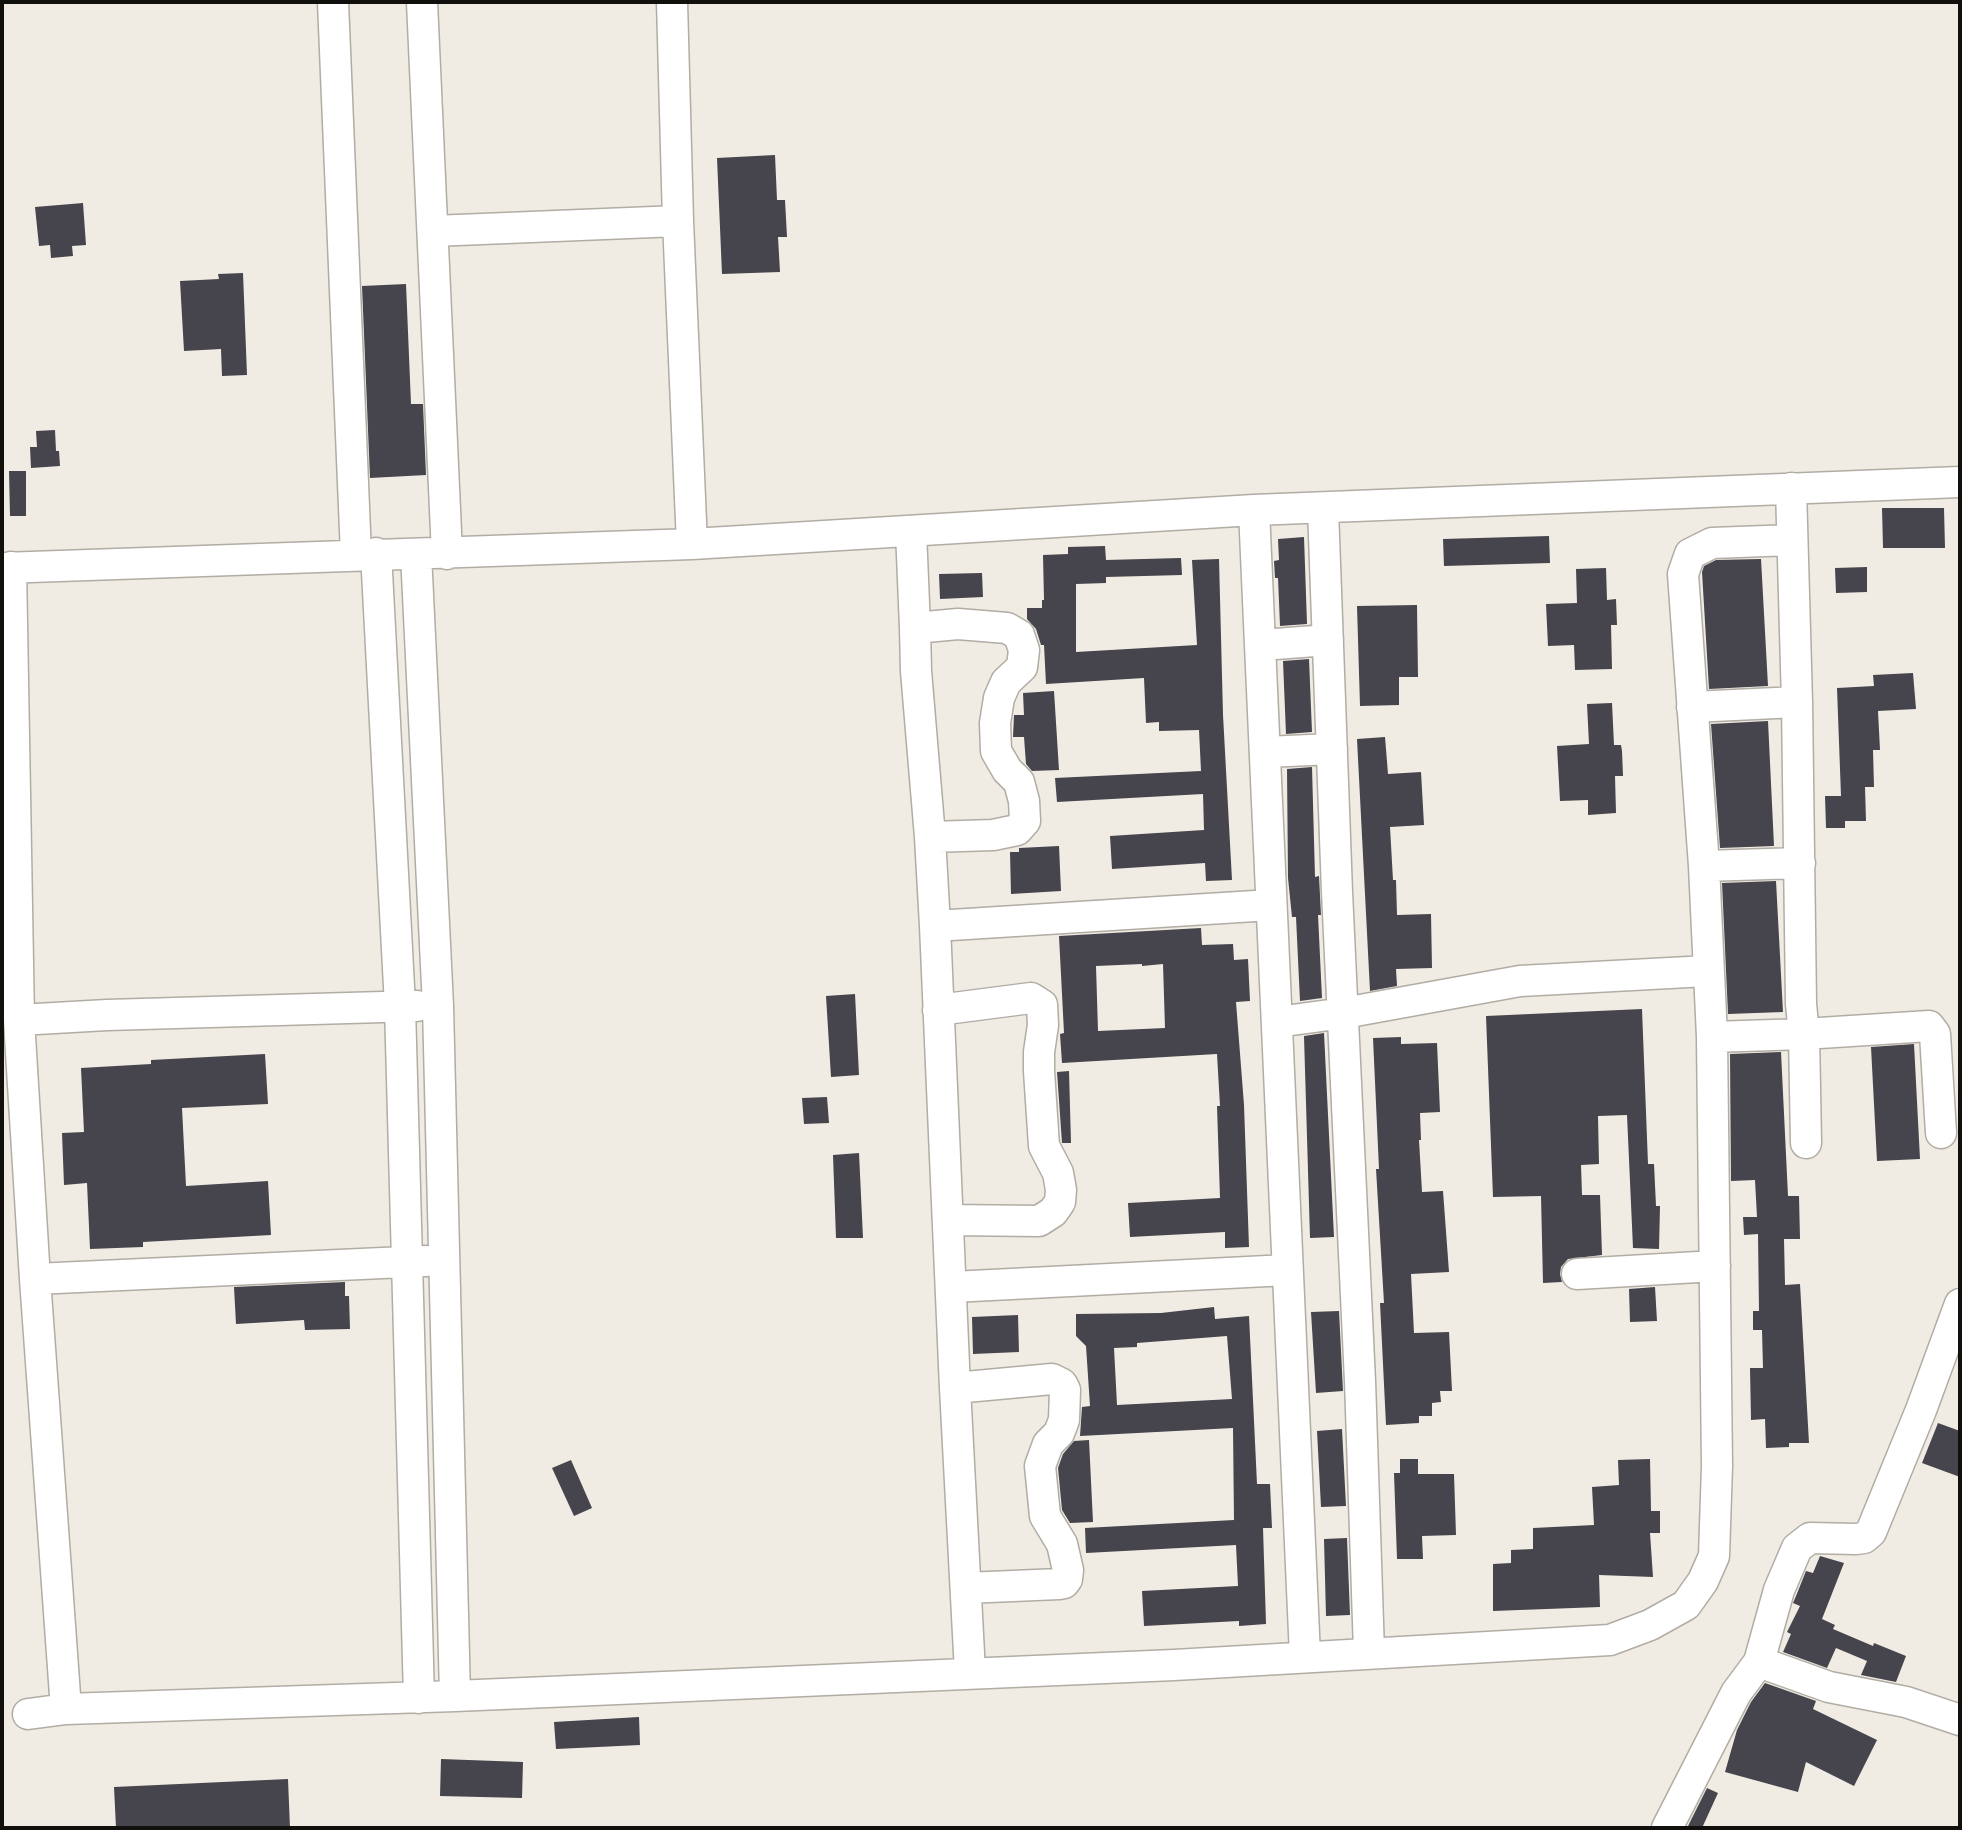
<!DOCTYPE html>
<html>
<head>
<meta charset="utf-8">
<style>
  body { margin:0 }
  #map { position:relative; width:1962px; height:1830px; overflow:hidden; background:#f0ece3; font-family:"IBM Plex Sans",sans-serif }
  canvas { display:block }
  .frame { position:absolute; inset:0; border:4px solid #12100d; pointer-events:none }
</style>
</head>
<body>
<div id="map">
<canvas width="1962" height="1830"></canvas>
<div class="frame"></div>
</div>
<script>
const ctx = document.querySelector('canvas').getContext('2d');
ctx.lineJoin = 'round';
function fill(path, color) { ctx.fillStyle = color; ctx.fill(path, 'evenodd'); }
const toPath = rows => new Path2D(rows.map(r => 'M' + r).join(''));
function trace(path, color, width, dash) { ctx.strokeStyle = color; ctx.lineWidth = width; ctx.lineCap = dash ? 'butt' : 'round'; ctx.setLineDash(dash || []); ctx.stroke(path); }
const building = toPath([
  [775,155,777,200,785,200,787,237,778,237,780,272,722,274,717,158],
  [83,203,86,245,72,246,73,256,51,258,50,245,39,246,35,207],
  [243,273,247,375,222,376,221,349,184,351,180,281,219,279,218,274],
  [406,284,411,404,423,404,426,475,370,478,362,286],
  [55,430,56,451,59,451,60,466,31,468,30,447,37,447,36,431],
  [9,471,26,471,26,516,10,516],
  [1882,508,1944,508,1945,548,1883,548],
  [1549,536,1550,563,1444,566,1443,539],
  [1304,537,1307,624,1280,626,1278,578,1275,578,1274,561,1279,560,1278,539],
  [1105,546,1106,560,1181,558,1182,575,1106,577,1106,583,1076,584,1076,652,1197,645,1192,560,1219,559,1223,715,1232,880,1206,881,1205,863,1112,869,1110,836,1204,830,1203,794,1057,802,1055,778,1201,771,1199,730,1159,731,1159,722,1146,723,1144,678,1046,684,1044,645,1041,645,1036,629,1027,619,1027,608,1042,608,1042,600,1044,600,1043,555,1068,554,1068,547],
  [1761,559,1768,686,1709,689,1702,572,1704,566,1716,560],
  [1867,567,1867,592,1836,593,1835,568],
  [1606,568,1607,600,1616,599,1617,625,1611,625,1612,669,1575,670,1574,645,1548,646,1546,604,1577,603,1576,569],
  [982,573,983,597,940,599,939,574],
  [1417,605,1418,677,1399,677,1399,705,1360,706,1357,606],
  [1309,659,1312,732,1286,734,1283,661],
  [1913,673,1916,709,1878,711,1880,750,1873,750,1874,787,1865,787,1866,821,1845,821,1845,828,1826,828,1825,796,1841,796,1837,688,1874,686,1873,675],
  [1054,691,1059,770,1032,771,1026,764,1024,737,1013,737,1014,715,1024,715,1023,693],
  [1612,703,1614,745,1621,745,1622,751,1623,776,1615,776,1616,813,1588,815,1588,800,1560,801,1557,746,1589,744,1587,704],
  [1768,721,1774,846,1720,848,1711,724],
  [1385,737,1388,774,1421,772,1424,825,1390,827,1393,880,1396,880,1397,915,1431,914,1432,968,1396,969,1397,986,1370,991,1357,739],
  [1312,767,1315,877,1319,876,1321,915,1318,915,1322,998,1300,1001,1296,917,1292,917,1288,878,1287,769],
  [1059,846,1061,891,1011,894,1010,852,1019,852,1019,848],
  [1776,881,1783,1012,1728,1014,1722,883],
  [1201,928,1202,945,1233,944,1234,960,1248,959,1250,1001,1236,1002,1244,1105,1249,1247,1225,1248,1225,1232,1130,1237,1128,1203,1220,1198,1217,1106,1220,1106,1217,1054,1062,1063,1060,1034,1064,1033,1059,936],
  [1142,964,1142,966,1163,964,1165,1028,1098,1031,1096,966],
  [855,994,859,1075,831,1077,826,996],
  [1642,1009,1648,1164,1654,1164,1656,1206,1660,1206,1659,1249,1633,1248,1627,1115,1598,1116,1599,1164,1581,1165,1582,1195,1600,1195,1602,1255,1568,1259,1561,1267,1560,1274,1562,1282,1543,1283,1541,1196,1493,1197,1486,1016],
  [1324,1033,1334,1237,1310,1238,1304,1036],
  [1401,1037,1401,1044,1437,1043,1440,1112,1420,1113,1421,1140,1419,1140,1422,1192,1443,1191,1449,1272,1411,1274,1414,1333,1449,1332,1452,1391,1440,1391,1441,1402,1432,1403,1432,1416,1419,1416,1419,1423,1386,1425,1380,1303,1384,1303,1376,1169,1379,1169,1373,1038],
  [1914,1044,1920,1159,1877,1161,1871,1047],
  [1781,1052,1788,1196,1799,1196,1800,1239,1784,1239,1785,1285,1800,1284,1809,1443,1789,1443,1789,1447,1766,1448,1765,1419,1751,1420,1750,1368,1763,1368,1762,1330,1753,1330,1753,1311,1759,1311,1758,1234,1744,1235,1743,1217,1757,1217,1755,1180,1731,1181,1730,1054],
  [265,1054,268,1104,182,1108,186,1186,268,1181,271,1235,143,1242,143,1247,90,1249,87,1183,64,1185,62,1133,84,1132,81,1068,151,1064,151,1060],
  [1069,1071,1071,1143,1062,1143,1057,1072],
  [827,1097,829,1123,804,1124,802,1098],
  [859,1153,863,1238,836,1238,833,1155],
  [345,1282,345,1296,349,1296,350,1329,305,1330,304,1320,236,1324,234,1287],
  [1655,1287,1657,1321,1630,1322,1629,1289],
  [1214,1307,1215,1319,1249,1316,1257,1484,1270,1484,1272,1528,1263,1528,1266,1624,1239,1626,1239,1621,1144,1626,1142,1591,1238,1586,1236,1545,1086,1553,1085,1528,1234,1520,1233,1428,1080,1436,1082,1407,1090,1406,1086,1346,1076,1336,1076,1314,1161,1313],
  [1227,1336,1232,1399,1117,1405,1114,1348,1137,1347,1137,1343],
  [1339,1311,1343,1391,1316,1393,1311,1312],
  [1018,1315,1019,1352,973,1354,972,1317],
  [1938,1423,1960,1431,1960,1477,1922,1463],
  [1342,1429,1346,1506,1321,1507,1317,1431],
  [1089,1440,1093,1522,1070,1523,1062,1510,1058,1468,1063,1454,1074,1441],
  [1400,1459,1418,1459,1418,1474,1454,1474,1456,1535,1422,1536,1423,1559,1397,1559,1394,1473,1400,1473],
  [1650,1459,1651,1511,1660,1511,1660,1533,1650,1533,1653,1577,1599,1575,1600,1607,1493,1611,1493,1564,1511,1563,1511,1550,1533,1549,1533,1528,1594,1525,1592,1487,1619,1485,1618,1460],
  [571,1460,592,1508,574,1516,552,1468],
  [1347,1538,1350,1615,1326,1616,1324,1539],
  [1820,1556,1844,1563,1822,1619,1835,1625,1833,1629,1873,1646,1874,1643,1906,1656,1896,1682,1861,1675,1867,1661,1836,1648,1827,1668,1783,1652,1791,1634,1787,1632,1800,1606,1793,1603,1796,1596,1806,1571,1813,1573],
  [1765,1683,1816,1701,1813,1709,1877,1740,1854,1786,1806,1762,1798,1792,1725,1772,1737,1730,1751,1702],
  [639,1717,640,1745,556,1749,554,1722],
  [441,1759,523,1762,522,1798,440,1796],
  [288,1779,290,1828,116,1828,114,1787],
  [1707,1788,1718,1793,1702,1828,1687,1828]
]);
const minor = toPath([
  [333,2,356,555],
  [422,2,447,554],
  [672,2,678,221,692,544],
  [433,231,678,221],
  [1323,509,1337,892,1360,1381,1369,1652],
  [1254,510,1305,1656],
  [911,531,915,628],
  [376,553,400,1006,419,1698],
  [416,554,438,1006,455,1696],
  [11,567,19,1020,35,1279,66,1709],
  [2,568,692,544,1254,510,1960,482],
  [1262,645,1328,640],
  [1692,707,1797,702],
  [1266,752,1332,749],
  [930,837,993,835,1017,830,1025,821,1024,801,1019,782,1007,770,996,751,995,723,999,698,1006,682,1022,667,1024,650,1019,635,1007,628,958,624,915,628,916,671,930,837,935,926,955,1388,970,1672],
  [1704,866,1800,863],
  [935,926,1271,905],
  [938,1010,1031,998,1042,1005,1043,1025,1039,1052,1039,1071,1044,1146,1058,1173,1061,1190,1060,1202,1053,1212,1039,1221,948,1220],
  [19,1020,107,1015,417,1006],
  [1277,1022,1344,1013,1520,981,1707,971],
  [1712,1037,1804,1034,1801,1004,1797,702,1791,488],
  [1806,1143,1804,1034,1929,1026,1935,1034,1941,1133],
  [1577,1274,1715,1266],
  [35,1279,426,1261],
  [952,1287,1287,1270],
  [955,1388,1052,1379,1062,1384,1065,1390,1064,1420,1059,1433,1048,1444,1040,1466,1045,1516,1062,1544,1068,1570,1067,1579,1064,1583,1059,1584,966,1588],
  [1759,1662,1829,1687,1906,1702,1960,1720],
  [28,1714,66,1709,455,1696,1174,1665,1610,1640,1650,1625,1686,1605,1703,1581,1714,1556,1717,1466,1712,1037,1704,866,1683,574,1690,554,1712,543,1792,540],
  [1667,1828,1736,1693,1759,1662,1779,1590,1797,1548,1810,1538,1856,1539,1864,1538,1871,1532,1921,1410,1960,1304]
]);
fill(building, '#46444c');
trace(minor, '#b1aca4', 33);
trace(minor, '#fff', 30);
</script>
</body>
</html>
